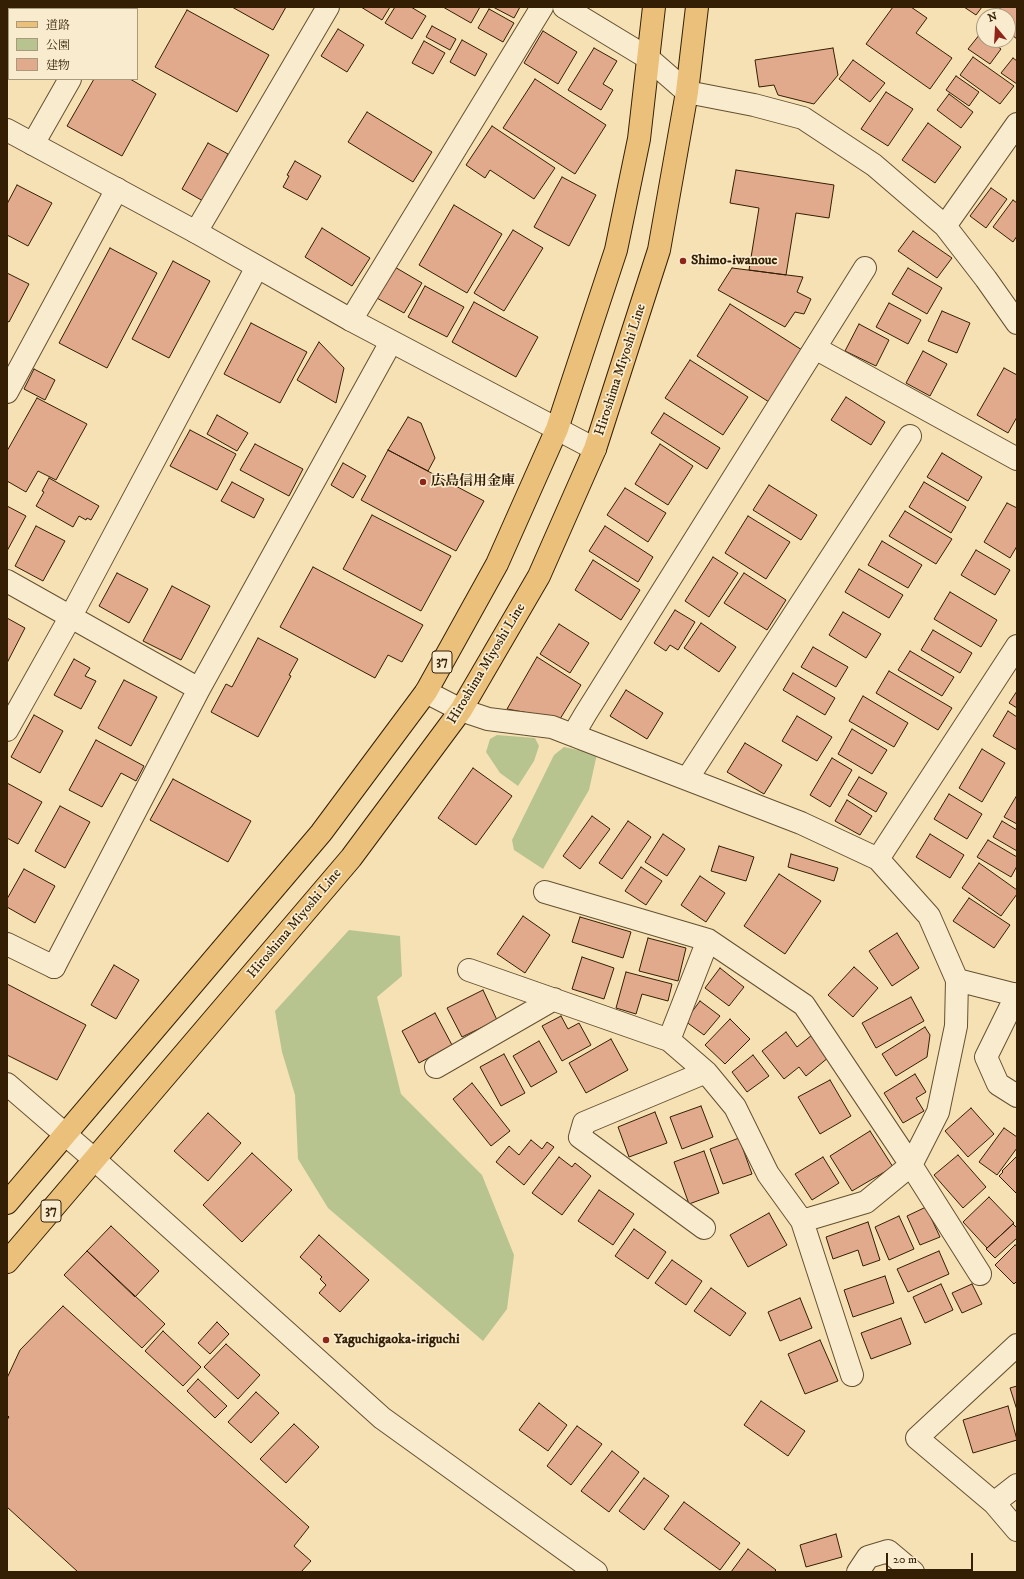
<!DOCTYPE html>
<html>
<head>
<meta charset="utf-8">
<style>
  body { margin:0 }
  #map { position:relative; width:1024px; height:1579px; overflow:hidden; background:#f6e1b4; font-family:"IM FELL DW Pica","Noto Serif JP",serif }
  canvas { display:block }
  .frame { position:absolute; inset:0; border:8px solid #341f04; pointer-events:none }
  .legend { position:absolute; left:8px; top:8px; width:130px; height:72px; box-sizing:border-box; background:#f9ecce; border:1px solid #aa9a7d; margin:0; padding:5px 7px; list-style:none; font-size:12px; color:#341f04 }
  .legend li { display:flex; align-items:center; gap:8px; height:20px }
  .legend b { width:20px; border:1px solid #aa9a7d }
  .north { position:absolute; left:976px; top:8px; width:40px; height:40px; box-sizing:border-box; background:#f9ecce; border:1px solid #aa9a7d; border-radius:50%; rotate:342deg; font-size:11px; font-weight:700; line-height:16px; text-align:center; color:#341f04 }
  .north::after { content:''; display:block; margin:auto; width:14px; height:18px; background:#8f2418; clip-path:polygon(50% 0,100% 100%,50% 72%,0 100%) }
  .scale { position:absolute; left:886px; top:1553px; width:87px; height:18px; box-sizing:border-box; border:2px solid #341f04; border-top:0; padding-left:5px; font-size:12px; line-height:14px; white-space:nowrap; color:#341f04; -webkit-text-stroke:3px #f9ecce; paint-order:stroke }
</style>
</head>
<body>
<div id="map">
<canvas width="1024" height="1579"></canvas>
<div class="frame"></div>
<ul class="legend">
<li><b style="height:5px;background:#ebc07a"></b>道路</li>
<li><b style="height:11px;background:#b8c490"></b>公園</li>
<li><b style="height:11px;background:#e2aa8d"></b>建物</li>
</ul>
<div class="north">N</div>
<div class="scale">20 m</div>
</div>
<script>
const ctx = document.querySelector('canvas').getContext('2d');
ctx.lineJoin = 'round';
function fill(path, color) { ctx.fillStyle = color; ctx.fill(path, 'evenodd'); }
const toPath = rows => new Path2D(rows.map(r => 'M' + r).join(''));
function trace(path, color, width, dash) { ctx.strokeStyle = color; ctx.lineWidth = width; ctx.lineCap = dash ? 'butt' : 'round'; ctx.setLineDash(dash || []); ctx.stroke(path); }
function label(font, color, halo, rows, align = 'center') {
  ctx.font = font + ' "IM FELL DW Pica","Noto Serif JP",serif'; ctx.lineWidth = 3.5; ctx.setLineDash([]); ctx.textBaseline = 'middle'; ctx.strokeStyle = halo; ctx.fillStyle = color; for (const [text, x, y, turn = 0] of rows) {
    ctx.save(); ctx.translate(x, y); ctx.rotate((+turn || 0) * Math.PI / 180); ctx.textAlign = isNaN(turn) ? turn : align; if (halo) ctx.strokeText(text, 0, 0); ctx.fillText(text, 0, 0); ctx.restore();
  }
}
const green = toPath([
  [497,735,535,738,539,746,534,761,518,786,500,773,486,752,490,739],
  [564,747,597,754,589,790,543,869,514,850,512,840,554,755],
  [349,930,400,936,402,976,377,997,401,1094,482,1175,514,1255,507,1309,483,1341,328,1208,298,1159,295,1095,282,1052,275,1011]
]);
const building = toPath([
  [7,7,87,7,86,9,10,9,7,7],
  [7,7,10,9,9,9,9,47,7,46,7,7],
  [232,7,286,7,273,30,232,7],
  [361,7,390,7,382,20,361,7],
  [395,7,411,7,426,16,412,39,385,23,395,7],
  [443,7,480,7,471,23,443,7],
  [493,7,520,7,514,18,493,7],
  [893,7,911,7,927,18,916,33,952,58,930,89,866,44,893,7],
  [964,7,982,7,976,15,964,7],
  [1001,7,1017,7,1017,39,1008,32,1008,16,995,16,1001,7],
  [489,9,514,23,503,42,478,28,489,9],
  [187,10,269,55,237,112,155,67,187,10],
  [432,26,456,39,450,50,426,37,432,26],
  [338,29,364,45,347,72,321,56,338,29],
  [543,31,577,52,558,84,524,63,543,31],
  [980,34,984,37,984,40,989,40,1001,49,990,64,968,49,980,34],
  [462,40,487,54,475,76,450,62,462,40],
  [424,41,445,53,433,74,412,63,424,41],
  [594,48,617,61,603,84,613,90,601,110,568,90,594,48],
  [833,48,838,75,814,104,778,95,774,85,759,87,755,60,833,48],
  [973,57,1014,86,1000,104,960,75,973,57],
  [1013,58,1017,61,1017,84,1001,73,1013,58],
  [853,60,885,83,870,102,839,79,853,60],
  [956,76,979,92,969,106,946,90,956,76],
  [94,79,130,79,156,94,122,156,67,126,94,79],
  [535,79,606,125,575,174,503,128,535,79],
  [886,92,913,109,888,146,861,129,886,92],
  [949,94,973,112,961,128,937,110,949,94],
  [367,112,432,152,413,182,348,142,367,112],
  [928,123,961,147,935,183,902,160,928,123],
  [492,126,555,168,534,199,490,170,485,178,466,165,492,126],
  [208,143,228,154,203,201,182,189,208,143],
  [295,161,321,176,307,200,283,187,289,176,287,175,295,161],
  [736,170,834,185,829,218,796,213,786,275,749,270,759,208,730,203,736,170],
  [562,177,596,195,569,246,534,227,562,177],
  [17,185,52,203,28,246,7,235,7,204,17,185],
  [991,188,1007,199,986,228,970,216,991,188],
  [1013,200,1017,203,1017,236,1013,242,993,227,1013,200],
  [454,205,502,234,467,293,419,265,454,205],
  [322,228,370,258,352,286,305,257,322,228],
  [513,230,543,248,504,311,474,293,513,230],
  [913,231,952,258,937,278,898,251,913,231],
  [110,248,157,273,107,368,59,343,110,248],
  [173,261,210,281,169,358,132,339,173,261],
  [393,266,422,283,404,313,375,297,393,266],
  [732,268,803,277,797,292,811,299,804,314,795,312,785,327,718,290,732,268],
  [908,268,942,288,927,314,892,294,908,268],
  [7,273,29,284,9,322,7,321,7,273],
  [425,286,464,307,447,337,408,317,425,286],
  [474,302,538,337,516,377,452,342,474,302],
  [889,303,921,320,908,344,876,327,889,303],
  [730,304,802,350,769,402,697,356,730,304],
  [942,311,970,323,957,353,928,341,942,311],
  [251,323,307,352,280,403,224,374,251,323],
  [859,324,889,340,876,366,845,351,859,324],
  [319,342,344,368,336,403,297,380,319,342],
  [923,351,947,364,930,396,906,383,923,351],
  [690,360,748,397,723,435,665,398,690,360],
  [1004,368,1017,375,1017,417,1008,433,977,415,1004,368],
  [34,369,55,380,45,400,24,389,34,369],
  [846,397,885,422,871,445,831,420,846,397],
  [37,398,87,424,56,480,38,471,26,492,7,481,7,451,37,398],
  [664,413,720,448,707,469,651,433,664,413],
  [217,415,248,433,237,451,207,434,217,415],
  [408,417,421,423,435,458,428,471,388,450,408,417],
  [190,430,236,454,217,490,170,466,190,430],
  [255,444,303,469,289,496,240,470,255,444],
  [660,444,693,466,668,505,635,484,660,444],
  [388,450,484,501,456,551,361,500,388,450],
  [942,453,982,477,968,501,927,477,942,453],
  [343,463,366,476,353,498,331,485,343,463],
  [49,478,99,506,91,520,87,518,86,520,79,516,73,527,36,506,44,492,42,491,49,478],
  [232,482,264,499,254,518,221,501,232,482],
  [924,482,966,507,951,533,909,507,924,482],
  [769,485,817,515,801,540,753,510,769,485],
  [625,488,666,513,648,542,607,515,625,488],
  [1007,503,1017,508,1017,546,1010,558,984,542,1007,503],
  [7,506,26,516,7,551,7,506],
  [905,511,952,539,936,564,889,536,905,511],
  [372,515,451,556,421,611,343,569,372,515],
  [748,516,790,542,766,579,725,553,748,516],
  [36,526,65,541,43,581,15,566,36,526],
  [605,526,653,557,638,582,589,551,605,526],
  [882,541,922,565,908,588,868,565,882,541],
  [976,550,1010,570,995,595,961,575,976,550],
  [713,557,738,573,709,617,685,601,713,557],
  [593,560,640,590,621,620,575,590,593,560],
  [313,567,423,625,402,662,388,655,375,678,280,627,313,567],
  [859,569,903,595,889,618,845,592,859,569],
  [117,573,148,589,129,623,99,606,117,573],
  [744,573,786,600,767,630,724,603,744,573],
  [172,586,210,606,181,660,143,641,172,586],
  [950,592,997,620,981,647,934,619,950,592],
  [675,610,695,622,678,650,670,645,666,651,654,643,675,610],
  [843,612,881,634,866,658,829,635,843,612],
  [7,618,25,628,7,663,7,618],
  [701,623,736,647,719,672,684,648,701,623],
  [559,624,589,643,570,673,540,654,559,624],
  [933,630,972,653,960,673,921,650,933,630],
  [258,638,298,659,289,675,291,676,258,737,211,712,226,684,232,687,258,638],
  [813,647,848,667,836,687,801,667,813,647],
  [910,651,954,677,942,696,898,670,910,651],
  [537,657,581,685,560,719,507,709,537,657],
  [74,659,90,668,85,676,96,681,81,709,54,695,74,659],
  [889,671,952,708,938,730,876,693,889,671],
  [793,673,835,698,825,715,783,690,793,673],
  [124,680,157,697,131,746,98,728,124,680],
  [626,690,663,713,647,739,610,716,626,690],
  [1017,691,1017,708,1009,703,1017,691],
  [863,696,908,723,894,747,849,721,863,696],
  [1008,711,1017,717,1017,750,993,736,1008,711],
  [34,715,63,731,40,773,11,757,34,715],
  [797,716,832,737,817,761,782,741,797,716],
  [852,729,887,750,872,774,838,754,852,729],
  [96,740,144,766,136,781,121,773,102,807,69,790,96,740],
  [745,743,782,765,764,794,727,772,745,743],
  [982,749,1005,763,982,802,959,788,982,749],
  [832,758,852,770,830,807,810,795,832,758],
  [473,768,512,796,476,845,438,818,473,768],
  [859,777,887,793,876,812,848,795,859,777],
  [173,779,251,821,228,862,150,820,173,779],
  [7,783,42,802,18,844,7,838,7,783],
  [949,794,982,814,967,839,934,819,949,794],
  [1017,795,1017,824,1004,817,1017,795],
  [847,800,872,816,860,835,835,821,847,800],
  [60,806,90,822,65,868,35,851,60,806],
  [592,816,610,829,580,869,563,856,592,816],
  [628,821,651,837,622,879,599,863,628,821],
  [1002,821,1017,830,1017,851,993,837,1002,821],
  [663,834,685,849,667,876,645,862,663,834],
  [930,834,964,855,950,878,916,857,930,834],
  [988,840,1017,857,1017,866,1011,877,977,857,988,840],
  [719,846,754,857,746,881,711,871,719,846],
  [791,854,838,868,834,881,788,867,791,854],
  [979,863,1017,890,1017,894,1001,916,962,888,979,863],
  [641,867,662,881,646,905,625,891,641,867],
  [24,869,55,886,35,923,7,907,7,899,24,869],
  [779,874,821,901,785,954,744,926,779,874],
  [700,876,725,893,706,922,681,905,700,876],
  [969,898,1010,925,994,948,953,921,969,898],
  [523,916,550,935,525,973,497,954,523,916],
  [580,917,631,932,623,958,572,942,580,917],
  [897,933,919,968,892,986,869,951,897,933],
  [648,938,686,948,678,981,639,971,648,938],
  [582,957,614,968,604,999,572,989,582,957],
  [114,965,139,980,116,1019,91,1005,114,965],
  [854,967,878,988,853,1017,828,995,854,967],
  [720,968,744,987,729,1006,705,988,720,968],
  [626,972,672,984,668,1001,642,994,636,1014,616,1008,626,972],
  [7,984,86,1025,57,1080,7,1055,7,984],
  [483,990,497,1020,462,1037,447,1008,483,990],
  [911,997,924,1021,876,1048,862,1023,911,997],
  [700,1001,720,1016,704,1035,685,1021,700,1001],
  [435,1013,452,1045,419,1063,402,1031,435,1013],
  [561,1016,568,1029,579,1023,591,1045,562,1061,542,1026,561,1016],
  [730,1019,750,1039,725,1064,705,1045,730,1019],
  [925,1027,930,1035,927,1057,896,1076,882,1054,925,1027],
  [786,1032,797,1047,812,1035,829,1057,806,1076,799,1067,784,1079,762,1051,786,1032],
  [611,1039,628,1070,586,1093,569,1063,611,1039],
  [539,1041,557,1072,531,1087,513,1056,539,1041],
  [504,1054,525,1093,501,1106,480,1067,504,1054],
  [753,1055,769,1076,747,1092,732,1072,753,1055],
  [915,1074,926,1092,916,1098,924,1111,903,1123,884,1093,915,1074],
  [830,1080,851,1116,820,1134,798,1097,830,1080],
  [472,1083,510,1131,491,1146,453,1099,472,1083],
  [701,1106,713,1137,682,1149,670,1117,701,1106],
  [971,1108,994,1134,968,1157,945,1131,971,1108],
  [655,1112,667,1143,629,1157,618,1127,655,1112],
  [208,1113,241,1143,208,1181,174,1151,208,1113],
  [1004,1128,1017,1137,1017,1148,997,1175,979,1162,1004,1128],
  [870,1131,893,1167,852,1191,830,1156,870,1131],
  [739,1138,752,1174,723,1184,710,1149,739,1138],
  [531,1140,542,1149,547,1142,554,1147,524,1185,496,1162,509,1146,519,1155,531,1140],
  [704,1151,719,1193,689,1204,674,1162,704,1151],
  [252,1153,292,1190,242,1242,203,1205,252,1153],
  [958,1155,986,1187,963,1208,934,1175,958,1155],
  [1017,1156,1017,1194,999,1176,1003,1172,1002,1171,1017,1156],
  [559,1157,572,1167,575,1163,591,1176,562,1215,532,1193,559,1157],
  [823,1157,839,1183,812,1200,795,1174,823,1157],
  [599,1190,634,1214,613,1245,578,1221,599,1190],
  [989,1197,1014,1223,987,1248,963,1222,989,1197],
  [926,1207,940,1237,920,1245,907,1216,926,1207],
  [769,1213,787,1245,748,1267,730,1235,769,1213],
  [899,1216,914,1249,889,1260,875,1227,899,1216],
  [868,1222,880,1260,863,1266,858,1250,833,1259,826,1237,868,1222],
  [1013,1224,1017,1228,1017,1238,995,1258,986,1249,1013,1224],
  [111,1226,159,1271,135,1297,87,1251,111,1226],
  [634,1229,666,1252,648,1279,615,1256,634,1229],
  [319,1235,369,1280,340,1312,319,1293,326,1285,320,1279,322,1277,300,1257,319,1235],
  [1015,1245,1017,1246,1017,1281,1014,1284,995,1265,1015,1245],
  [87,1251,165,1324,142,1348,64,1275,87,1251],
  [939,1251,949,1274,908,1292,897,1269,939,1251],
  [672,1260,702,1281,686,1305,655,1283,672,1260],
  [885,1276,894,1303,853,1317,844,1290,885,1276],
  [941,1284,953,1310,925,1323,913,1297,941,1284],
  [972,1284,982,1304,962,1313,952,1293,972,1284],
  [711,1288,746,1313,730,1336,694,1311,711,1288],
  [800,1298,812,1328,780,1341,768,1312,800,1298],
  [63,1306,309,1527,294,1546,311,1561,301,1572,78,1572,7,1507,7,1420,9,1417,7,1415,7,1378,20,1350,63,1306],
  [901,1318,911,1344,871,1359,861,1333,901,1318],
  [217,1322,229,1334,210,1354,198,1343,217,1322],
  [163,1331,201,1367,183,1386,145,1351,163,1331],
  [820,1340,838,1381,805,1394,788,1354,820,1340],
  [226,1344,260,1375,238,1399,204,1367,226,1344],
  [198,1379,227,1406,215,1418,187,1391,198,1379],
  [1017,1386,1017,1410,1010,1388,1017,1386],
  [256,1392,279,1413,251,1443,228,1422,256,1392],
  [761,1401,805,1431,788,1456,744,1425,761,1401],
  [539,1403,567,1425,548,1451,519,1430,539,1403],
  [1008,1406,1017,1440,973,1453,963,1420,1008,1406],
  [294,1424,319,1447,286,1483,260,1459,294,1424],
  [577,1426,602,1444,571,1485,547,1466,577,1426],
  [612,1451,639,1472,609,1512,581,1491,612,1451],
  [644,1478,669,1496,644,1530,619,1511,644,1478],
  [684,1502,740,1543,720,1570,664,1529,684,1502],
  [836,1534,842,1557,806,1567,800,1545,836,1534],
  [748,1549,776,1570,774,1572,731,1572,748,1549]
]);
const minor = toPath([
  [564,7,648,58,687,92,754,105,803,118,874,165,945,226,986,279,1017,323],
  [111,9,112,7],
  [33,144,70,79],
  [945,226,1017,124],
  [196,232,328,7],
  [351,320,542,7],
  [815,348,1017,459],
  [7,392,117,189],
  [7,581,199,689],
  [426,692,461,710,488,719,552,727,801,823,878,859,929,916,957,980,956,1026,938,1112,911,1165,866,1202,802,1221,768,1174,735,1107,706,1072,669,1040,469,970],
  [7,730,71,616,257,267],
  [573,735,586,713,865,268],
  [687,779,910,436],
  [878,859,1017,646],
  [545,892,708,940,804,1005,911,1165,980,1274],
  [54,967,199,689,391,342],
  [957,980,1016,995],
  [1017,994,986,1057,998,1084,1017,1096],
  [669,1040,708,940],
  [436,1067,554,999],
  [802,1221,852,1375],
  [704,1228,580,1137,584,1123,706,1072],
  [1017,1345,917,1438,994,1503,1017,1530],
  [994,1503,1017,1485],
  [858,1572,868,1557,888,1551,913,1572]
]);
const tertiary = toPath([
  [7,130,196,232,351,320,595,449],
  [7,944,54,967],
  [7,1084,95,1160,382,1418,596,1572]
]);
const primary = toPath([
  [7,1203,321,833,426,692,497,564,557,429,616,250,639,139,654,7],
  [7,1262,351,858,461,710,539,576,595,449,659,250,687,92,697,7]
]);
const markers = [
  [683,261,4,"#8f2418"],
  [423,482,4,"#8f2418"],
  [326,1340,4,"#8f2418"]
];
const shields = [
  [442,662,20],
  [51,1211,20]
];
const shieldNames = [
  ["37",442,662],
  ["37",51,1211]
];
const poiNames = [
  ["Shimo-iwanoue",691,261],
  ["広島信用金庫",431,482],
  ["Yaguchigaoka-iriguchi",334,1340]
];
const streetNames = [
  ["Hiroshima Miyoshi Line",621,370,-72],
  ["Hiroshima Miyoshi Line",487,664,-59],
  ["Hiroshima Miyoshi Line",295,924,-50]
];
fill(green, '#b8c490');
fill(building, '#e2aa8d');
trace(building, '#341f04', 1);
trace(minor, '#645030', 24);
trace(tertiary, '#645030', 24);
trace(primary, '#341f04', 24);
trace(minor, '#f9ecce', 22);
trace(tertiary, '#f9ecce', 22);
trace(primary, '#ebc07a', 22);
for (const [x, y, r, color] of markers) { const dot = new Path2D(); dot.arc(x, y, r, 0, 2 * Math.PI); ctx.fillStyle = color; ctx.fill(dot); trace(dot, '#f9ecce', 1.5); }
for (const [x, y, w] of shields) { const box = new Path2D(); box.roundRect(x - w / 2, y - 11, w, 22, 3); ctx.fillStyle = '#f9ecce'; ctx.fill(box); trace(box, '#341f04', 1); }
label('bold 13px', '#341f04', null, shieldNames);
label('bold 14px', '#341f04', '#f9ecce', poiNames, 'left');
label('14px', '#341f04', '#f9ecce', streetNames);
</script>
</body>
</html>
